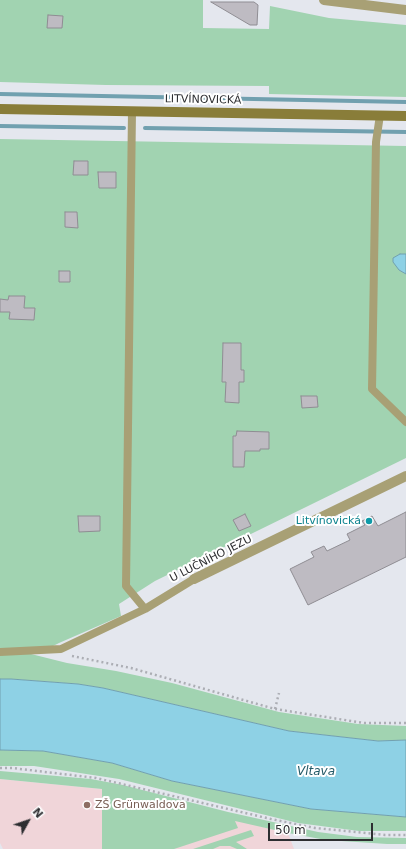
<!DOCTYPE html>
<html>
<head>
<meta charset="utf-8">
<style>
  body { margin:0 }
  #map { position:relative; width:406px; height:849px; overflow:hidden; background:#e4e7ee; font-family:"DejaVu Sans",sans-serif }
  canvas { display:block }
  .north { position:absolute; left:8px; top:801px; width:40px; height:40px; -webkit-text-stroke:3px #fff; paint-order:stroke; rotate:50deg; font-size:11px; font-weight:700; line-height:16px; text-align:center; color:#2d2e31 }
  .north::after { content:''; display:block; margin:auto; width:14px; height:18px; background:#2d2e31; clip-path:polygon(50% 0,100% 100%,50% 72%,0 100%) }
  .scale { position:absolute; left:268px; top:823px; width:105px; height:18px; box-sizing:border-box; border:2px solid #2d2e31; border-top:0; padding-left:5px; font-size:12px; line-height:14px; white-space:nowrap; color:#2d2e31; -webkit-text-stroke:3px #fff; paint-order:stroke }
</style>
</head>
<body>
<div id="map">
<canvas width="406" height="849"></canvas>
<div class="north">N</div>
<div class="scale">50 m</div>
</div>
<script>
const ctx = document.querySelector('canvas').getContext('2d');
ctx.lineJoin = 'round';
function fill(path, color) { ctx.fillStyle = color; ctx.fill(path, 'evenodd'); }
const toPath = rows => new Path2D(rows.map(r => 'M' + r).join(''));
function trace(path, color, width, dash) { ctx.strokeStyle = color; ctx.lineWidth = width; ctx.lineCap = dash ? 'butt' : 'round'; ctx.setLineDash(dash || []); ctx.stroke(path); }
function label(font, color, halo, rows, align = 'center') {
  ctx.font = font + ' "DejaVu Sans",sans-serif'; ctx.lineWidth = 4; ctx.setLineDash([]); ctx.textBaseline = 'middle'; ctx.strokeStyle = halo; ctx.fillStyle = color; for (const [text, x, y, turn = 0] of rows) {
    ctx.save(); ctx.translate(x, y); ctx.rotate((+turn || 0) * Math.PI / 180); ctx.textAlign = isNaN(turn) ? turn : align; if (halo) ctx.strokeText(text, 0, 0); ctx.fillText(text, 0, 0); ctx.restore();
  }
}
const education = toPath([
  [0,779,113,790,288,833,294,849,3,849,0,843]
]);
const green = toPath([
  [0,0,203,0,203,28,269,29,270,6,329,18,406,25,406,97,269,94,269,86,106,85,0,82],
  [0,139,406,146,406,458,155,581,119,604,121,616,59,643,45,650,0,652],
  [27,653,67,663,116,671,172,683,279,712,358,724,406,726,406,740,378,741,289,731,103,688,78,684,11,679,0,679,0,655],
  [0,750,43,751,112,763,172,781,311,809,406,817,406,831,359,831,298,823,119,779,34,766,0,766],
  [0,771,91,779,123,785,228,812,318,832,357,837,406,838,406,844,387,844,326,840,288,833,235,821,238,828,174,849,102,849,102,789,0,779],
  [251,830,254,836,236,842,247,849,237,849,230,846,220,846,213,849,193,849]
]);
const water = toPath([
  [400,254,406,254,406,274,399,270,393,262,393,258,400,254],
  [0,679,11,679,78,684,103,688,289,731,378,741,406,740,406,817,311,809,172,781,112,763,43,751,0,750,0,679]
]);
const stream = toPath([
  [0,94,406,102],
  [0,126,124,128],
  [145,128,406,132]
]);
const building = toPath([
  [211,2,254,2,258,5,257,25,250,25,211,2],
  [48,15,63,16,62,28,47,28,48,15],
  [74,161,88,161,88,175,73,175,74,161],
  [98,172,116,172,116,188,99,188,98,172],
  [65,212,77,212,78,228,65,227,65,212],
  [59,271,70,271,70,282,59,282,59,271],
  [9,296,25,296,24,308,35,308,34,320,9,319,10,312,0,312,0,299,8,300,9,296],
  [223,343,241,343,241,370,244,370,244,382,239,382,239,403,225,402,226,382,222,382,223,343],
  [301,396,317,396,318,407,302,408,301,396],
  [237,431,269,432,269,449,260,449,260,451,245,451,244,467,233,467,233,436,236,436,237,431],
  [406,512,406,557,308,605,290,569,314,557,311,552,324,546,327,551,350,540,347,534,365,525,362,521,372,516,378,526,406,512],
  [245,514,251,526,239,531,233,520,245,514],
  [78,516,100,516,100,531,79,532,78,516]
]);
const path = toPath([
  [72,656,131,668,275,709,364,723,406,723],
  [275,709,279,693],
  [0,768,12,768,96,778,271,819,315,828,385,835,406,835]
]);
const service = toPath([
  [132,111,126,586,145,609],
  [380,115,376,142,372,389,406,422],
  [0,652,61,649,145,609,194,579]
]);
const minor = toPath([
  [324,0,406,10],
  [194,579,406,476]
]);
const secondary = toPath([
  [0,109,406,116]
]);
const markers = [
  [369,521,4,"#0f9aa8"],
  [87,805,4,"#8d6e63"]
];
const streetNames = [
  ["LITVÍNOVICKÁ",203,100,1],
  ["U LUČNÍHO JEZU",211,559,-27]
];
const cultureNames = [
  ["Litvínovická",361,521]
];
const educationNames = [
  ["ZŠ Grünwaldova",95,805]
];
const waterNames = [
  ["Vltava",316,772]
];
fill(education, '#f0d5d9');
fill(green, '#a1d3b1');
fill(water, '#8ed1e5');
trace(water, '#71a0af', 1);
trace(stream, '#71a0af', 4);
fill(building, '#bebbc2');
trace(building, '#8f8d93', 1);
trace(path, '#acaeb4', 2.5, [2, 3]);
trace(service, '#a8a075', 8);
trace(minor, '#a8a075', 10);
trace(secondary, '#897d39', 10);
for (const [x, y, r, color] of markers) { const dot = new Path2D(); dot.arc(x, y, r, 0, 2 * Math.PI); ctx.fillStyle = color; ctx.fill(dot); trace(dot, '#fff', 1.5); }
label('11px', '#2d2e31', '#fff', streetNames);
label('11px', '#0d838f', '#fff', cultureNames, 'right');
label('11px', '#785e54', '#fff', educationNames, 'left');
label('italic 12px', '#225967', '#fff', waterNames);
</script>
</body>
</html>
